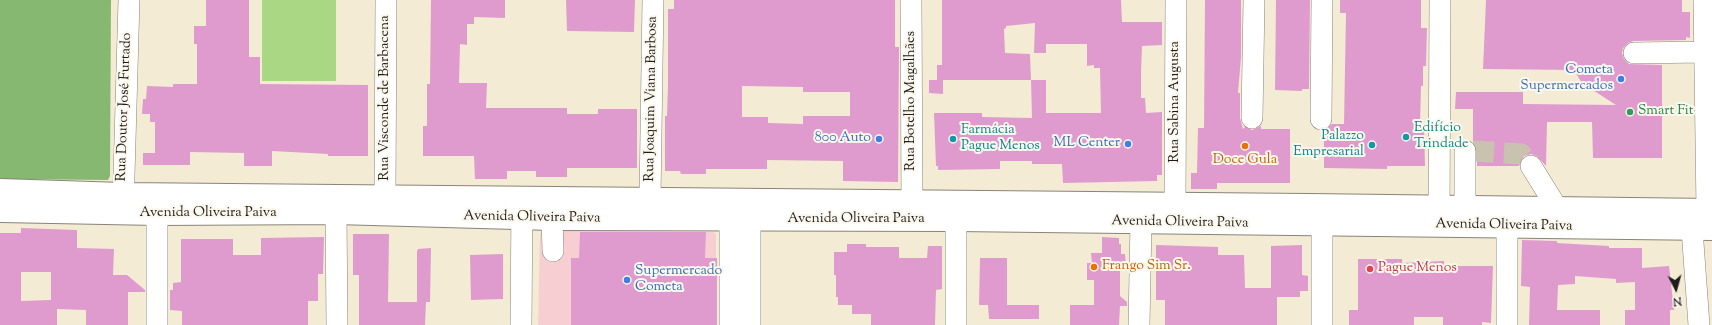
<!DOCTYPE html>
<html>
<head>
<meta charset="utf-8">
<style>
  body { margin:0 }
  #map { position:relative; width:1712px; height:325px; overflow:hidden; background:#f4ebd4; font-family:"Sorts Mill Goudy",serif }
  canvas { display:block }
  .north { position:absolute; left:1656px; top:269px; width:40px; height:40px; -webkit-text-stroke:3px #fbf7ec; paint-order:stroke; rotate:174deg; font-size:11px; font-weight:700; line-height:16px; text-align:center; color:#1c1c1c }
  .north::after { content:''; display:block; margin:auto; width:14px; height:18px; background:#1c1c1c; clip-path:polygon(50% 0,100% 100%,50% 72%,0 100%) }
</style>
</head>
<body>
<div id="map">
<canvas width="1712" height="325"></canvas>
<div class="north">N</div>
</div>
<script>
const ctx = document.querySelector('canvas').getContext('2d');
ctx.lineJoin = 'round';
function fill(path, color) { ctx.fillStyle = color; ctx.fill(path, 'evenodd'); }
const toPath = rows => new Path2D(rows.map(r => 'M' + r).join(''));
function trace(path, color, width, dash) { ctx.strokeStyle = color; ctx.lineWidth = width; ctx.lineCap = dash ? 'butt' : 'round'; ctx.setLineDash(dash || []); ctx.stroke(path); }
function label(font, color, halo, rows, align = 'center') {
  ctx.font = font + ' "Sorts Mill Goudy",serif'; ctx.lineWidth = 4; ctx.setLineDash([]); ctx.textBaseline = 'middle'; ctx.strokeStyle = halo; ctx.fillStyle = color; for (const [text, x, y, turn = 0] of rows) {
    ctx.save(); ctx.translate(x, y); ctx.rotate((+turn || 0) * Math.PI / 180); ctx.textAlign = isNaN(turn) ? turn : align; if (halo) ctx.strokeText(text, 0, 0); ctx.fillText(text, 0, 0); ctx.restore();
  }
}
const built = toPath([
  [543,230,713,232,716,234,716,325,538,325,540,234]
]);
const green = toPath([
  [262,0,336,0,336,81,262,81]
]);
const forest = toPath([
  [0,0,111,0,110,176,108,180,0,179]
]);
const building = toPath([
  [206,0,249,0,249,57,260,57,260,84,368,85,368,156,328,156,328,154,272,151,272,166,244,166,244,153,190,152,190,165,143,165,143,153,155,153,155,122,150,122,150,114,142,114,143,99,146,99,147,86,173,87,173,84,197,84,197,44,194,44,194,26,206,26],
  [431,0,505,0,505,18,474,17,474,24,467,24,467,45,460,44,459,83,487,83,486,108,567,108,567,114,598,114,598,109,637,109,637,168,567,168,567,177,536,177,536,171,507,171,507,179,475,179,474,156,423,156,423,126,427,126,427,84,430,84],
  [566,0,635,0,634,32,567,31],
  [674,0,895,0,895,47,899,47,898,182,843,181,843,161,767,160,767,169,706,169,706,174,681,174,680,171,665,171,665,116,667,116,668,85,668,9,674,9],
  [742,86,803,87,803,92,850,92,850,116,803,116,803,124,768,123,768,117,742,117],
  [942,0,1121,0,1122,22,1162,22,1162,45,1142,46,1141,72,1141,98,1145,98,1146,113,1162,112,1162,175,1157,175,1157,181,1063,183,1062,164,1032,164,1032,161,1000,161,1000,169,938,170,938,166,936,166,934,113,982,113,982,117,1032,118,1031,80,1046,80,1046,113,1101,113,1100,68,1094,68,1094,65,1087,66,1087,44,1046,44,1046,53,1034,53,1035,23,1006,26,1006,28,1004,29,1005,53,1030,54,1031,80,943,80,943,94,929,93,929,80,937,80,937,65,942,65],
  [1205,0,1241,0,1241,57,1238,93,1240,93,1240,118,1243,129,1245,127,1252,130,1261,126,1261,129,1290,129,1290,183,1217,183,1217,189,1191,189,1191,173,1197,173,1198,128,1204,128],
  [1276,0,1310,0,1309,89,1302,89,1302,91,1275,90],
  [1340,0,1421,0,1421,28,1427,28,1426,66,1423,66,1423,86,1421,86,1420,125,1424,125,1425,166,1387,166,1387,169,1324,168,1324,130,1332,124,1344,124,1346,13,1340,13],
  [1486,0,1682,0,1682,12,1690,12,1690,38,1686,37,1686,40,1633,41,1628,43,1623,48,1622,53,1624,59,1629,64,1662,65,1662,158,1593,158,1592,122,1547,122,1546,166,1537,156,1531,154,1524,156,1519,166,1477,166,1477,151,1473,142,1473,109,1455,109,1456,92,1523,92,1523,104,1616,105,1582,83,1574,70,1483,69],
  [21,228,77,230,77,248,114,249,113,275,127,275,145,290,145,292,128,292,128,325,86,325,86,310,57,309,57,325,0,325,0,233,21,233],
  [21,272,51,272,51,300,21,301],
  [580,232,706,232,705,258,717,258,717,325,571,325,571,258,579,258],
  [353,234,389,234,388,302,417,302,417,252,418,249,431,248,430,302,426,302,425,325,359,325,359,275,353,275],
  [324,237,323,274,318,274,318,301,308,301,308,325,182,325,182,311,170,310,170,290,173,290,173,283,181,282,181,239,233,239,233,255,261,255,261,238],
  [1102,237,1119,238,1119,244,1121,244,1121,254,1125,254,1126,266,1120,267,1120,296,1127,302,1127,306,1120,306,1119,325,1070,325,1070,305,1094,305,1094,280,1087,280,1087,263,1092,263,1091,253,1102,253],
  [1522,240,1557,241,1557,243,1609,246,1609,248,1642,248,1642,268,1669,266,1674,310,1670,310,1670,325,1625,325,1625,310,1635,310,1635,282,1616,283,1616,279,1575,276,1575,284,1558,285,1557,310,1600,310,1600,325,1529,325,1530,287,1521,286],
  [847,244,866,244,866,247,899,247,899,258,927,258,928,246,942,246,942,289,936,290,935,325,871,325,871,314,852,314,852,305,838,305,838,297,836,297,836,275,834,275,834,252,847,252],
  [1156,245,1218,247,1218,255,1244,255,1245,288,1271,288,1271,246,1302,245,1302,275,1308,276,1308,291,1300,291,1300,297,1277,297,1277,325,1165,325,1165,300,1156,300],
  [503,254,503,299,471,300,470,255],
  [980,258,1007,258,1007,305,1039,305,1039,319,989,319,988,305,979,305],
  [1358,259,1402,259,1402,263,1444,261,1444,266,1493,266,1491,323,1482,322,1482,325,1443,325,1443,317,1414,317,1414,325,1349,325,1349,310,1358,310]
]);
const minorTunnel = toPath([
  [1473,151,1521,154,1531,166]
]);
const minor = toPath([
  [911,0,912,201],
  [1634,53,1704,52],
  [1252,118,1254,0],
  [1321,119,1322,0],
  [1465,151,1465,207],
  [1531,166,1557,208],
  [385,195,386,0],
  [650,199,653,0],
  [1175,203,1176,0],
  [123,211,129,0],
  [336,213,337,325],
  [552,219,553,251],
  [730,220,730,325],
  [750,221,750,325],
  [1439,223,1440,0],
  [157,325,157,214],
  [521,325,522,202],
  [956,325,956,220],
  [1139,325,1141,222],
  [1322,325,1322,224],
  [1507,325,1507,226],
  [1699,325,1692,229,1707,210,1704,0]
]);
const major = toPath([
  [0,190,123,194,1308,205,1712,210],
  [0,211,157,214,336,213,552,219,956,220,1712,229]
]);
const markers = [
  [1621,79,4,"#3f7fe0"],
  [1630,112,4,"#2e9e5b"],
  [1406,137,4,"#0f9aa8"],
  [879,139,4,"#3f7fe0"],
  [953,139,4,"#0f9aa8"],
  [1128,144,4,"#3f7fe0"],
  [1372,145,4,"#0f9aa8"],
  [1245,146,4,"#e8710a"],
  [1094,267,4,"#e8710a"],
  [1370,269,4,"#e0444e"],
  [627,280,4,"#3f7fe0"]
];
const shopNames = [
  ["Cometa",1613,71],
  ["Supermercados",1613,87],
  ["800 Auto",871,139],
  ["ML Center",1120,144],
  ["Supermercado",635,272,"left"],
  ["Cometa",635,288,"left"]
];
const streetNames = [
  ["Rua Visconde de Barbacena",386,98,-90],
  ["Rua Joaquim Viana Barbosa",652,99,-89],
  ["Rua Botelho Magalhães",912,101,-90],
  ["Rua Sabina Augusta",1176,102,-90],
  ["Rua Doutor José Furtado",125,107,-88],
  ["Avenida Oliveira Paiva",208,214],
  ["Avenida Oliveira Paiva",532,218,1],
  ["Avenida Oliveira Paiva",856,220],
  ["Avenida Oliveira Paiva",1180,223,1],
  ["Avenida Oliveira Paiva",1504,226,1]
];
const leisureNames = [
  ["Smart Fit",1638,112]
];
const cultureNames = [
  ["Edifício",1414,129],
  ["Trindade",1414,145],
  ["Farmácia",961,131],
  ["Pague Menos",961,147],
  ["Palazzo",1364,137,"right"],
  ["Empresarial",1364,153,"right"]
];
const foodNames = [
  ["Doce Gula",1245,161],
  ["Frango Sim Sr.",1102,267,"left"]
];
const healthNames = [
  ["Pague Menos",1378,269]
];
fill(built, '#f7cfd3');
fill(green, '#aad784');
fill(forest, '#87b872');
fill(building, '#df9bce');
trace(minorTunnel, '#c9c2af', 21, [21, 10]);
trace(minor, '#888478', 22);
trace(major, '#888478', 24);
trace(minor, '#fff', 21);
trace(major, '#fff', 22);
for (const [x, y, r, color] of markers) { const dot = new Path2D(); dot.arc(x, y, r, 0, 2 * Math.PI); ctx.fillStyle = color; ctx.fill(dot); trace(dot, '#fbf7ec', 1.5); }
label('14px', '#366cbe', '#fbf7ec', shopNames, 'right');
label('14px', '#1c1c1c', '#fbf7ec', streetNames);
label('14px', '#27864d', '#fbf7ec', leisureNames, 'left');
label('14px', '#0d838f', '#fbf7ec', cultureNames, 'left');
label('14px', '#c56008', '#fbf7ec', foodNames);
label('14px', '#be3a42', '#fbf7ec', healthNames, 'left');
</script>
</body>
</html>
